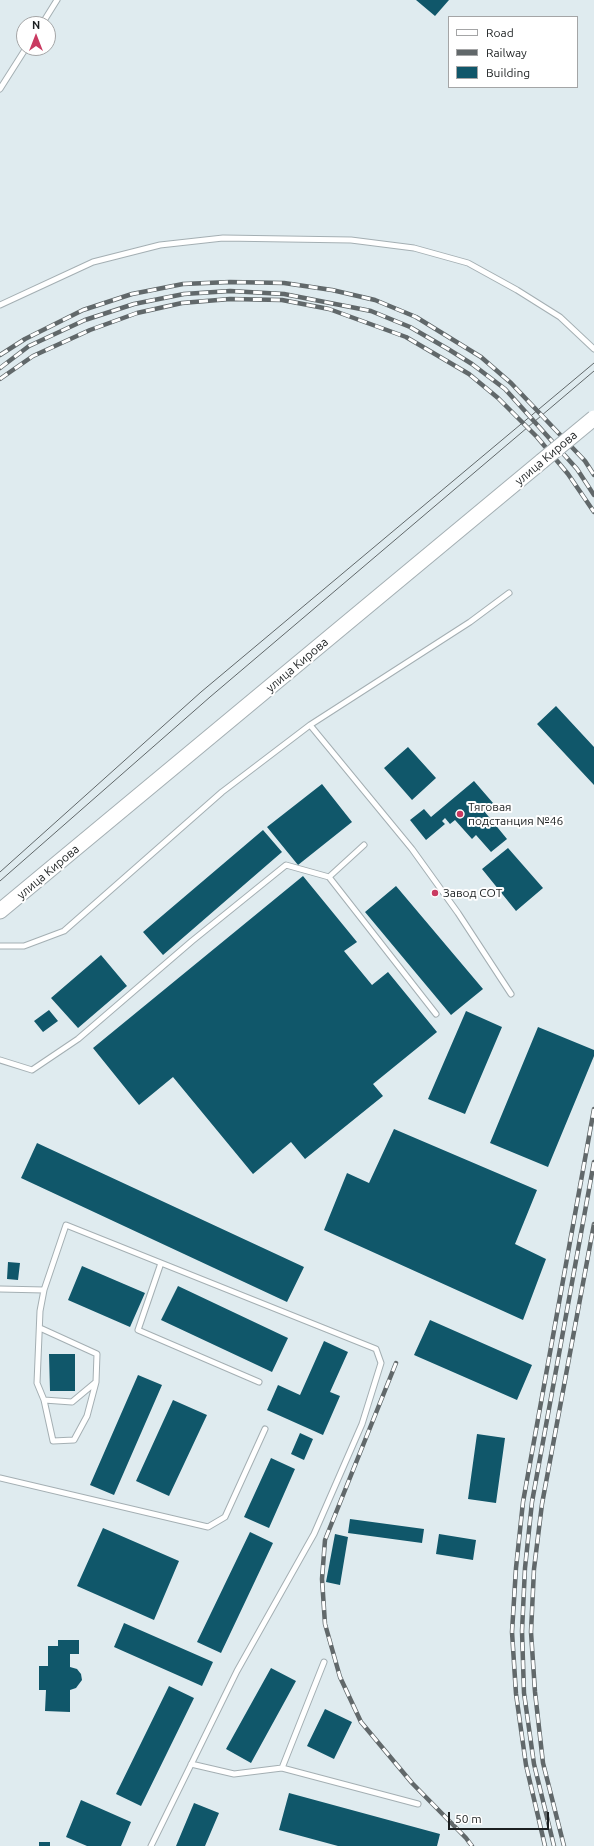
<!DOCTYPE html>
<html>
<head>
<meta charset="utf-8">
<style>
  body { margin:0 }
  #map { position:relative; width:594px; height:1846px; overflow:hidden; background:#dfebef; font-family:Ubuntu,sans-serif }
  canvas { display:block }
  .legend { position:absolute; left:448px; top:16px; width:130px; height:72px; box-sizing:border-box; background:#fff; border:1px solid #a4a5a6; margin:0; padding:5px 7px; list-style:none; font-size:12px; color:#1b1f20 }
  .legend li { display:flex; align-items:center; gap:8px; height:20px }
  .legend b { width:20px; border:1px solid #a4a5a6 }
  .north { position:absolute; left:16px; top:16px; width:40px; height:40px; box-sizing:border-box; background:#fff; border:1px solid #a4a5a6; border-radius:50%; rotate:0deg; font-size:11px; font-weight:700; line-height:16px; text-align:center; color:#1b1f20 }
  .north::after { content:''; display:block; margin:auto; width:14px; height:18px; background:#c93a61; clip-path:polygon(50% 0,100% 100%,50% 72%,0 100%) }
  .scale { position:absolute; left:448px; top:1812px; width:101px; height:18px; box-sizing:border-box; border:2px solid #1b1f20; border-top:0; padding-left:5px; font-size:12px; line-height:14px; white-space:nowrap; color:#1b1f20; -webkit-text-stroke:3px #fff; paint-order:stroke }
</style>
</head>
<body>
<div id="map">
<canvas width="594" height="1846"></canvas>
<ul class="legend">
<li><b style="height:5px;background:#fff"></b>Road</li>
<li><b style="height:5px;background:#61686a"></b>Railway</li>
<li><b style="height:11px;background:#10576a"></b>Building</li>
</ul>
<div class="north">N</div>
<div class="scale">50 m</div>
</div>
<script>
const ctx = document.querySelector('canvas').getContext('2d');
ctx.lineJoin = 'round';
function fill(path, color) { ctx.fillStyle = color; ctx.fill(path, 'evenodd'); }
const toPath = rows => new Path2D(rows.map(r => 'M' + r).join(''));
function trace(path, color, width, dash) { ctx.strokeStyle = color; ctx.lineWidth = width; ctx.lineCap = dash ? 'butt' : 'round'; ctx.setLineDash(dash || []); ctx.stroke(path); }
function label(font, color, halo, rows, align = 'center') {
  ctx.font = font + ' Ubuntu,sans-serif'; ctx.lineWidth = 4; ctx.setLineDash([]); ctx.textBaseline = 'middle'; ctx.strokeStyle = halo; ctx.fillStyle = color; for (const [text, x, y, turn = 0] of rows) {
    ctx.save(); ctx.translate(x, y); ctx.rotate((+turn || 0) * Math.PI / 180); ctx.textAlign = isNaN(turn) ? turn : align; if (halo) ctx.strokeText(text, 0, 0); ctx.fillText(text, 0, 0); ctx.restore();
  }
}
const building = toPath([
  [416,0,449,0,435,16],
  [556,706,594,747,594,785,537,724],
  [408,747,436,778,412,800,384,768],
  [474,781,493,803,484,811,507,839,491,852,476,835,472,839,455,820,450,824,445,818,442,821,445,824,426,840,410,820,424,809,431,817],
  [322,784,352,822,298,865,267,827],
  [263,830,282,852,163,955,143,932],
  [508,848,543,888,516,911,482,869],
  [303,876,357,942,344,951,372,985,388,972,437,1032,373,1084,383,1096,305,1159,291,1142,253,1174,173,1077,139,1105,93,1048],
  [396,886,483,989,451,1015,365,912],
  [101,955,127,986,78,1028,51,998],
  [49,1010,58,1021,43,1032,34,1021],
  [466,1011,502,1027,465,1114,428,1099],
  [538,1027,594,1050,594,1056,548,1167,490,1143],
  [394,1129,537,1190,515,1244,546,1259,523,1320,324,1230,347,1173,369,1183],
  [37,1143,304,1267,287,1302,21,1178],
  [8,1262,20,1263,18,1280,7,1279],
  [82,1266,145,1293,130,1327,68,1300],
  [178,1286,288,1338,272,1372,161,1320],
  [430,1320,532,1365,517,1400,414,1355],
  [324,1341,348,1352,330,1392,340,1396,323,1435,267,1410,278,1385,300,1395],
  [49,1354,75,1354,75,1391,50,1391],
  [138,1375,162,1385,114,1495,90,1485],
  [173,1400,207,1415,169,1496,136,1481],
  [300,1433,313,1439,304,1460,291,1454],
  [477,1434,505,1438,496,1503,468,1499],
  [271,1458,295,1469,269,1528,244,1517],
  [350,1519,424,1529,422,1543,348,1533],
  [103,1528,179,1561,154,1620,77,1586],
  [250,1532,273,1543,221,1653,197,1642],
  [335,1534,348,1537,340,1585,326,1582],
  [439,1534,476,1540,473,1560,436,1554],
  [124,1623,213,1662,202,1686,114,1647],
  [58,1640,79,1640,79,1654,70,1654,70,1667,77,1669,81,1674,82,1680,76,1688,70,1690,70,1712,45,1711,46,1690,39,1690,39,1666,48,1666,48,1646,58,1646],
  [271,1668,296,1681,251,1763,226,1749],
  [169,1686,194,1698,141,1806,116,1794],
  [325,1709,352,1722,334,1759,307,1746],
  [289,1793,440,1834,437,1846,338,1846,279,1830],
  [81,1800,131,1822,121,1846,87,1846,66,1837],
  [194,1803,219,1813,205,1846,176,1846],
  [39,1842,50,1842,50,1846,39,1846]
]);
const service = toPath([
  [42,24,57,0],
  [0,89,26,48],
  [0,305,93,262,160,245,223,238,351,240,414,248,468,263,517,290,560,317,594,349],
  [310,725,412,849,458,913,511,994],
  [329,877,364,845],
  [0,946,24,946,64,931,222,792,310,725,470,622,509,593],
  [0,1060,32,1070,78,1039,192,941,286,865,329,877,436,1014],
  [161,1263,138,1330,259,1382],
  [0,1289,44,1290,66,1225,376,1349,381,1363,362,1424,314,1534,237,1671,151,1846],
  [40,1328,97,1354,96,1382,72,1402,44,1400,37,1383,40,1311,44,1290],
  [44,1400,53,1441,74,1440,87,1416,96,1382],
  [0,1478,208,1527,225,1517,265,1429],
  [191,1764,234,1774,282,1768,418,1804],
  [282,1768,324,1662]
]);
const secondary = toPath([
  [0,911,542,461]
]);
const tram = toPath([
  [0,872,201,692,594,363],
  [0,881,210,697,594,371]
]);
const rail = toPath([
  [0,355,25,339,83,310,132,294,183,284,230,282,284,283,332,290,375,300,416,317,481,357,511,383,585,461,594,475],
  [0,368,29,346,85,320,134,304,184,294,230,291,284,294,371,311,410,327,448,349,472,364,505,389,577,469,594,495],
  [0,379,33,356,90,330,137,313,182,303,230,299,282,300,329,309,406,337,469,374,498,398,537,437,568,474,594,512],
  [396,1363,325,1540,322,1579,325,1624,340,1677,361,1722,412,1783,466,1838,472,1846],
  [545,1846,526,1765,516,1694,512,1632,516,1568,523,1502,594,1109],
  [554,1846,534,1764,524,1693,522,1631,525,1568,532,1502,594,1162],
  [564,1846,543,1763,535,1692,531,1632,534,1569,542,1504,594,1224]
]);
const secondaryBridge = toPath([
  [542,461,594,418]
]);
const markers = [
  [460,814,4,"#c93a61"],
  [435,893,4,"#c93a61"]
];
const streetNames = [
  ["улица Кирова",546,458,-40],
  ["улица Кирова",297,665,-40],
  ["улица Кирова",48,872,-40]
];
const poiNames = [
  ["Тяговая",468,807],
  ["подстанция №46",468,821],
  ["Завод СОТ",443,893]
];
fill(building, '#10576a');
trace(service, '#a4afb3', 7);
trace(secondary, '#a4afb3', 17);
trace(service, '#fff', 5);
trace(secondary, '#fff', 15);
trace(tram, '#61686a', 1);
trace(rail, '#61686a', 4.5);
trace(rail, '#fff', 3, [9]);
trace(secondaryBridge, '#a4afb3', 17, []);
trace(secondaryBridge, '#fff', 15);
for (const [x, y, r, color] of markers) { const dot = new Path2D(); dot.arc(x, y, r, 0, 2 * Math.PI); ctx.fillStyle = color; ctx.fill(dot); trace(dot, '#fff', 1.5); }
label('12px', '#1b1f20', '#fff', streetNames);
label('12px', '#1b1f20', '#fff', poiNames, 'left');
</script>
</body>
</html>
